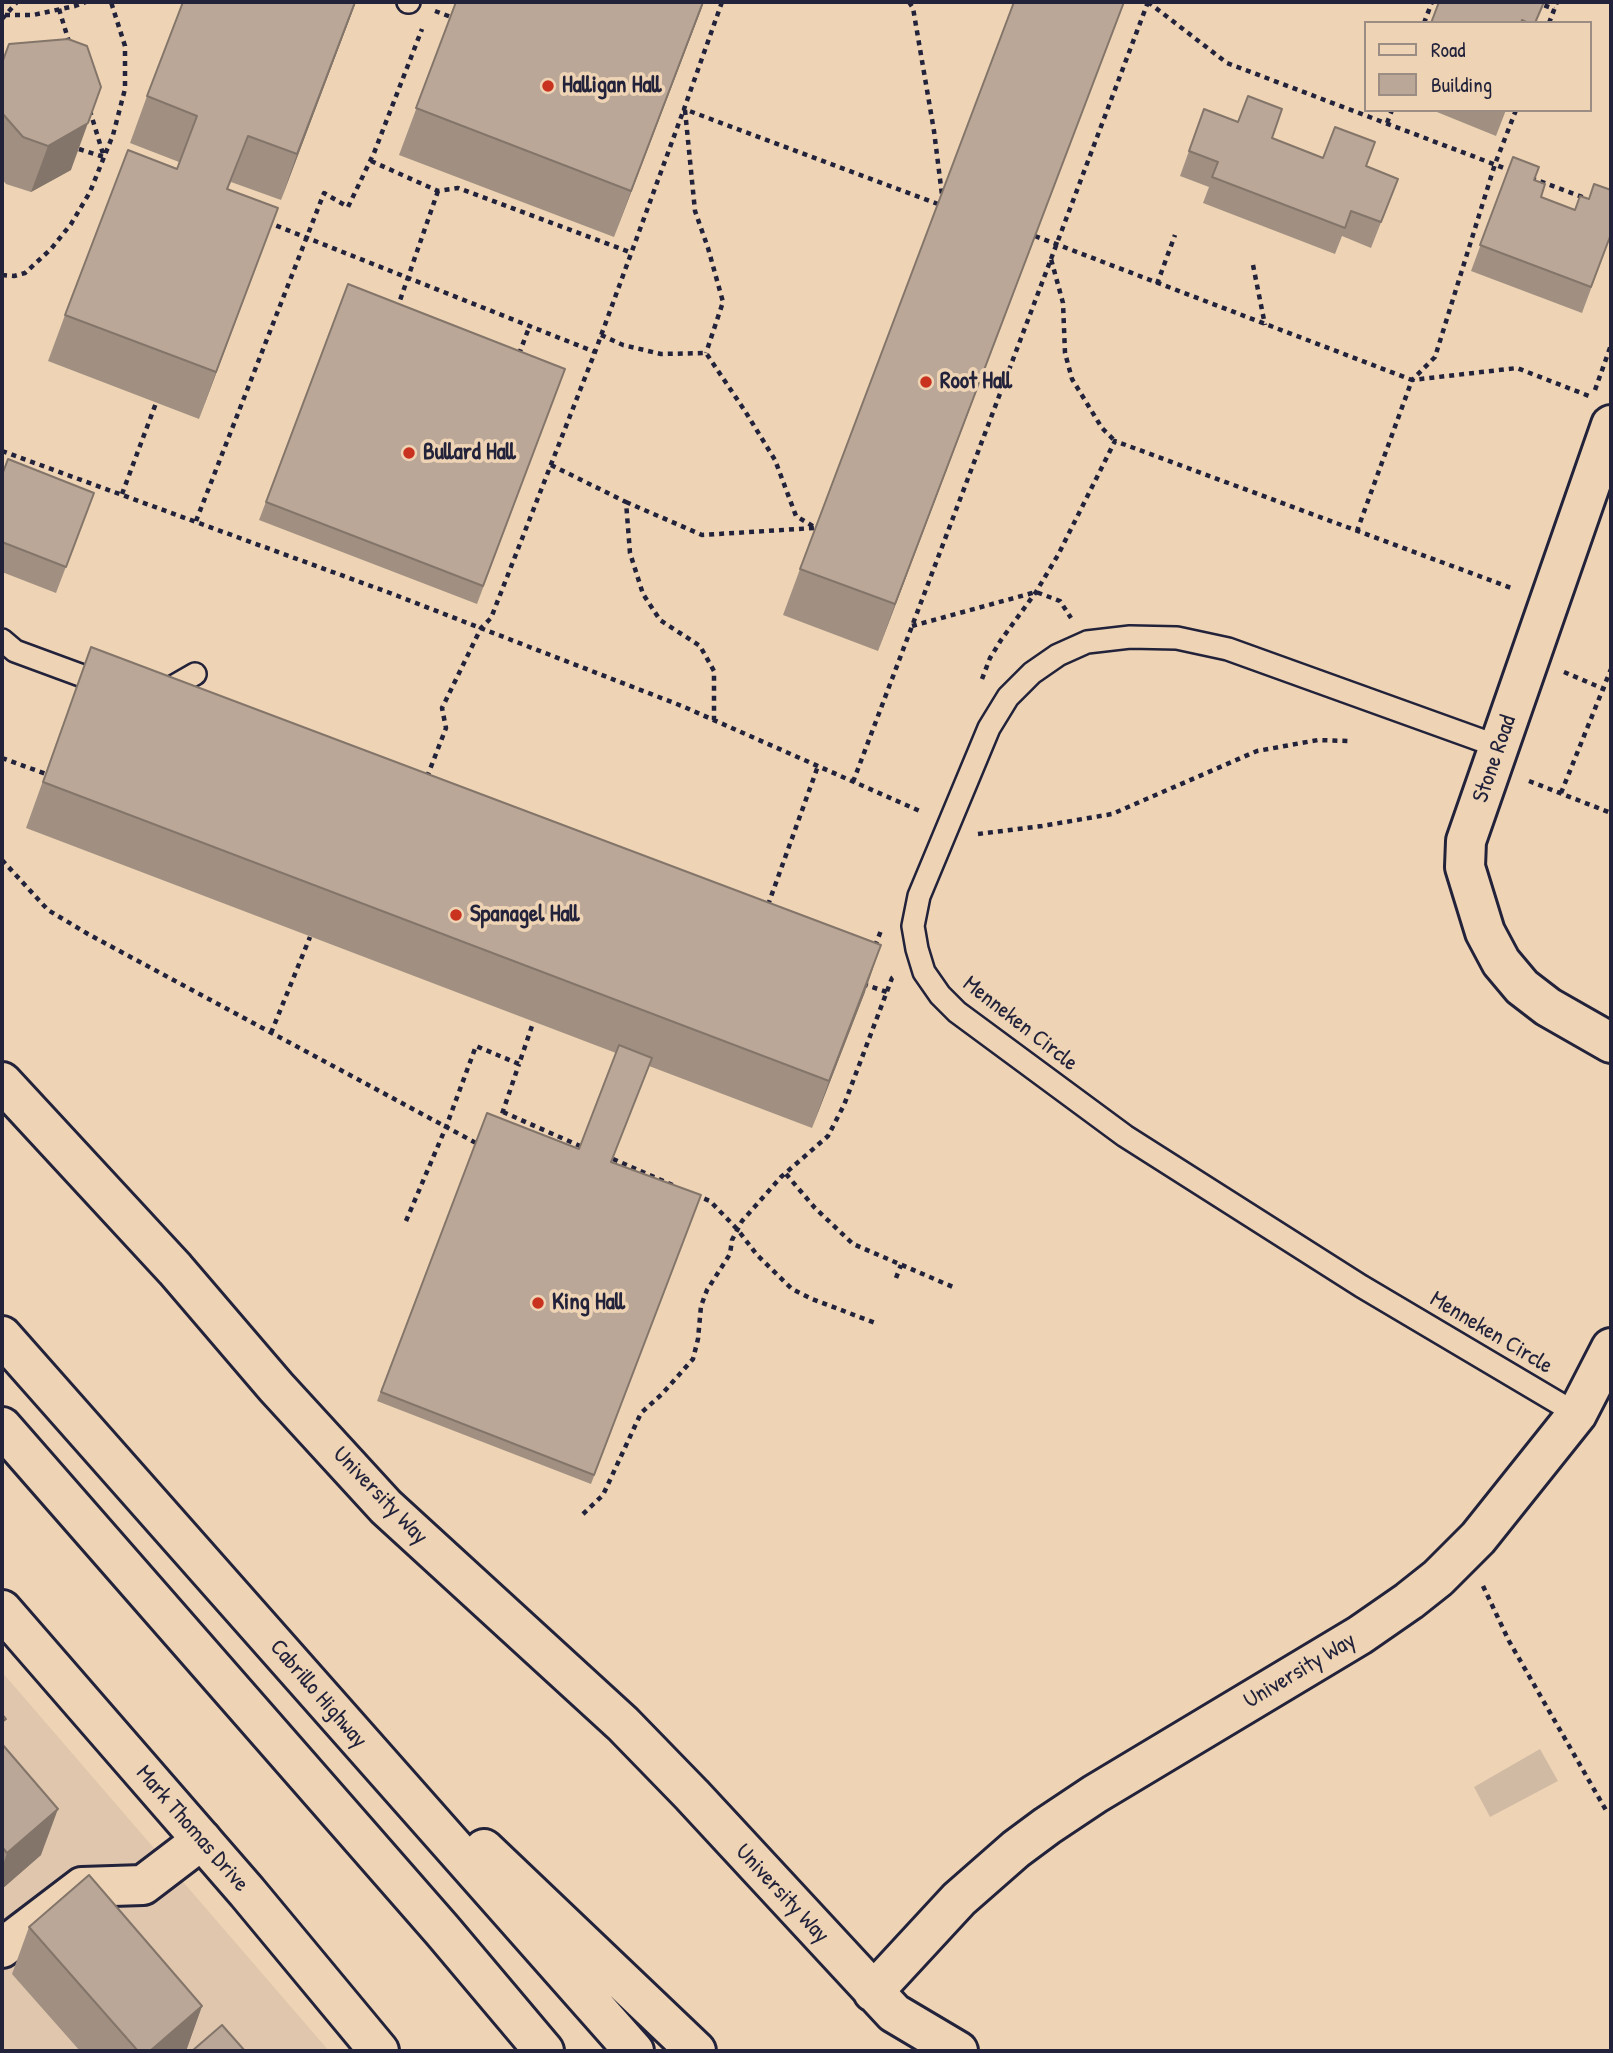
<!DOCTYPE html>
<html>
<head>
<meta charset="utf-8">
<style>
  body { margin:0 }
  #map { position:relative; width:1613px; height:2053px; overflow:hidden; background:#eed4b5; font-family:"Patrick Hand",sans-serif }
  canvas { display:block }
  .frame { position:absolute; inset:0; border:4px solid #22223b; pointer-events:none }
  .legend { position:absolute; left:1364px; top:21px; width:228px; height:91px; box-sizing:border-box; background:#eed4b5; border:2px solid #9c8d84; margin:0; padding:9px 12px; list-style:none; font-size:21px; color:#22223b }
  .legend li { display:flex; align-items:center; gap:14px; height:35px }
  .legend b { width:35px; border:2px solid #9c8d84 }
</style>
</head>
<body>
<div id="map">
<canvas width="1613" height="2053"></canvas>
<div class="frame"></div>
<ul class="legend">
<li><b style="height:9px;background:#eed4b5"></b>Road</li>
<li><b style="height:19px;background:#bba797"></b>Building</li>
</ul>
</div>
<script>
const ctx = document.querySelector('canvas').getContext('2d');
ctx.lineJoin = 'round';
function fill(path, color) { ctx.fillStyle = color; ctx.fill(path, 'evenodd'); }
const toPath = rows => new Path2D(rows.map(r => 'M' + r).join(''));
function trace(path, color, width, dash) { ctx.strokeStyle = color; ctx.lineWidth = width; ctx.lineCap = dash ? 'butt' : 'round'; ctx.setLineDash(dash || []); ctx.stroke(path); }
function label(font, color, halo, rows, align = 'center') {
  ctx.font = font + ' "Patrick Hand",sans-serif'; ctx.lineWidth = 7; ctx.setLineDash([]); ctx.textBaseline = 'middle'; ctx.strokeStyle = halo; ctx.fillStyle = color; for (const [text, x, y, turn = 0] of rows) {
    ctx.save(); ctx.translate(x, y); ctx.rotate((+turn || 0) * Math.PI / 180); ctx.textAlign = isNaN(turn) ? turn : align; if (halo) ctx.strokeText(text, 0, 0); ctx.fillText(text, 0, 0); ctx.restore();
  }
}
const built = toPath([
  [2,1672,329,2051,2,2051]
]);
const green = toPath([
  [1540,1749,1558,1781,1490,1817,1474,1787]
]);
const path = toPath([
  [722,2,684,109,938,204,939,201],
  [909,2,913,8,934,131,942,195],
  [1148,2,1227,63,1512,171],
  [1535,2,1554,9],
  [59,9,69,42],
  [435,11,451,17],
  [5,15,33,15,75,6,86,2],
  [2,19,17,2],
  [1424,23,1432,2],
  [1549,23,1557,2],
  [685,110,695,211,708,248,723,302,706,353],
  [1516,110,1495,164,1435,357,1412,380,1517,368,1589,396],
  [1387,123,1392,110],
  [79,149,104,157,90,111],
  [371,161,438,191,458,188,632,253],
  [1531,178,1585,198],
  [267,222,595,352],
  [1035,236,1412,380,1357,531],
  [1051,259,1148,2],
  [1253,265,1265,325],
  [2,275,14,276,25,273,51,249,71,224,90,192,104,157,113,135,125,89,125,46,111,2],
  [1157,284,1175,235],
  [397,309,438,191],
  [601,335,623,345,661,354,706,353,745,411,775,460,796,516,816,528],
  [519,354,530,325],
  [1595,390,1611,345],
  [2,451,390,593,682,706,922,812],
  [551,465,626,502,630,553,643,594,660,620,700,646,714,671,714,720],
  [122,494,156,403],
  [626,502,702,535,814,528],
  [196,521,324,193,348,207,374,153,422,29],
  [912,626,1036,592,1060,601,1071,618],
  [1564,672,1611,692],
  [982,679,990,658,1001,640,1036,592,1058,555,1115,441,1514,589],
  [2,758,46,774],
  [427,777,446,728,442,708,481,628,491,618,595,352,684,109],
  [1529,781,1611,813],
  [853,782,1051,259,1063,303,1065,353,1072,379,1102,428,1115,441],
  [1561,793,1611,669],
  [978,834,1042,826,1112,814,1257,751,1318,740,1348,741],
  [2,860,48,910,88,934,476,1143],
  [768,905,818,766],
  [875,946,882,928],
  [863,984,887,992],
  [271,1033,310,937],
  [503,1112,580,1146],
  [499,1123,519,1064],
  [613,1159,677,1187],
  [786,1174,815,1208,853,1244,953,1287],
  [695,1195,710,1201,738,1230,757,1255,792,1289,812,1299,878,1324],
  [406,1221,446,1127,476,1046,519,1064,533,1023],
  [896,1278,901,1265],
  [583,1514,603,1495,641,1413,662,1394,693,1359,698,1339,701,1306,707,1290,730,1254,732,1240,742,1221,781,1177,828,1136,844,1105,892,978,895,976],
  [1483,1586,1509,1641,1607,1812]
]);
const service = toPath([
  [408,2,409,2],
  [2,640,15,651,91,679,106,682],
  [158,692,162,693,195,674],
  [1500,747,1228,649,1177,638,1130,637,1087,642,1058,655,1032,673,1008,697,989,728,919,896,913,926,917,949,924,972,940,995,957,1012,1125,1136,1361,1286,1577,1414]
]);
const minor = toPath([
  [1611,425,1466,841,1465,867,1485,932,1501,962,1522,987,1548,1007,1611,1043],
  [2,1082,175,1269,276,1387,386,1507,623,1724,692,1795,894,2013,958,2051],
  [2,1948,82,1887,143,1885,202,1840],
  [873,1992,959,1899,1016,1849,1047,1826,1095,1794,1360,1635,1409,1601,1438,1578,1478,1538,1577,1414,1611,1348]
]);
const tertiary = toPath([
  [2,1610,247,1892,379,2051]
]);
const motorway = toPath([
  [2,1336,634,2051],
  [2,1427,442,1930,544,2051],
  [484,1849,696,2051]
]);
const wall = toPath([
  [356,2,281,200,231,182,228,189,278,208,199,419,48,361,65,315,177,169,179,162,130,143,147,96],
  [456,2,704,2,614,237,399,155],
  [1124,2,878,651,783,615,800,569],
  [2,63,71,170,31,192,6,184,2,179],
  [1204,109,1272,139,1323,158,1366,167,1398,179,1371,248,1342,236,1335,254,1203,203,1209,187,1180,176],
  [1432,110,1506,110,1496,136],
  [1513,157,1534,180,1541,197,1575,210,1589,199,1611,235,1582,313,1471,271],
  [348,284,565,369,477,604,259,520],
  [2,475,94,493,56,593,2,572],
  [91,647,865,992,812,1128,649,1066,611,1162,701,1195,591,1484,377,1401,487,1113,579,1149,616,1053,26,828],
  [2,1744,41,1855,2,1889],
  [29,1927,202,2006,186,2051,80,2051,12,1974]
]);
const shadedWall = toPath([
  [355,2,356,2,281,200,297,154],
  [703,2,704,2,614,237,631,191],
  [1124,2,878,651,895,604],
  [88,123,71,170,31,192,48,146],
  [278,208,261,254,199,419,216,372],
  [881,945,865,992,812,1128,829,1081],
  [58,1809,41,1855,2,1889,2,1868,7,1853],
  [202,2006,186,2051,150,2051]
]);
const building = toPath([
  [183,2,355,2,297,154,248,136,227,189,278,208,216,372,65,315,128,150,177,169,197,116,147,96,183,2],
  [456,2,703,2,631,191,416,108,456,2],
  [1014,2,1124,2,895,604,800,569,1014,2],
  [1439,2,1544,2,1535,23,1528,23,1522,20,1521,23,1431,23,1439,2],
  [68,39,87,46,101,87,88,123,48,146,23,137,2,113,2,63,9,44,68,39],
  [1248,96,1282,109,1272,138,1323,158,1335,127,1375,142,1366,166,1398,179,1381,222,1351,211,1345,228,1212,177,1218,162,1189,151,1204,109,1238,122,1248,96],
  [1513,157,1539,167,1534,180,1545,184,1541,197,1575,210,1580,196,1589,199,1594,184,1611,190,1611,234,1591,287,1480,245,1513,157],
  [348,284,565,369,483,586,266,502,348,284],
  [8,459,94,493,66,567,2,542,2,475,8,459],
  [91,647,881,945,829,1081,43,782,91,647],
  [619,1045,652,1058,611,1162,701,1195,594,1475,381,1392,487,1113,579,1149,619,1045],
  [2,1714,6,1719,2,1722,2,1714],
  [2,1744,58,1809,7,1853,2,1847,2,1744],
  [89,1875,202,2006,150,2051,138,2051,29,1927,89,1875],
  [222,2025,245,2051,192,2051,222,2025]
]);
const markers = [
  [548,86,7,"#c8321e"],
  [926,382,7,"#c8321e"],
  [409,453,7,"#c8321e"],
  [456,915,7,"#c8321e"],
  [538,1303,7,"#c8321e"]
];
const poiNames = [
  ["Halligan Hall",562,86],
  ["Root Hall",940,382],
  ["Bullard Hall",423,453],
  ["Spanagel Hall",470,915],
  ["King Hall",552,1303]
];
const streetNames = [
  ["Stone Road",1495,759,-71],
  ["Menneken Circle",1020,1024,38],
  ["Menneken Circle",1491,1333,31],
  ["University Way",380,1496,46],
  ["University Way",1300,1671,-31],
  ["Cabrillo Highway",318,1694,49],
  ["Mark Thomas Drive",192,1829,49],
  ["University Way",782,1894,47]
];
fill(built, '#dfc6ac');
fill(green, '#d1baa4');
trace(service, '#22223b', 26);
trace(minor, '#22223b', 44);
trace(tertiary, '#22223b', 44);
trace(motorway, '#22223b', 44);
trace(path, '#22223b', 4.5, [5, 5]);
trace(service, '#eed4b5', 21);
trace(minor, '#eed4b5', 38);
trace(tertiary, '#eed4b5', 38);
trace(motorway, '#eed4b5', 38);
fill(wall, '#a19082');
fill(shadedWall, '#83756a');
fill(building, '#bba797');
trace(building, '#83756a', 2);
for (const [x, y, r, color] of markers) { const dot = new Path2D(); dot.arc(x, y, r, 0, 2 * Math.PI); ctx.fillStyle = color; ctx.fill(dot); trace(dot, '#eed4b5', 2.5); }
label('bold 23px', '#22223b', '#eed4b5', poiNames, 'left');
label('23px', '#22223b', '#eed4b5', streetNames);
</script>
</body>
</html>
